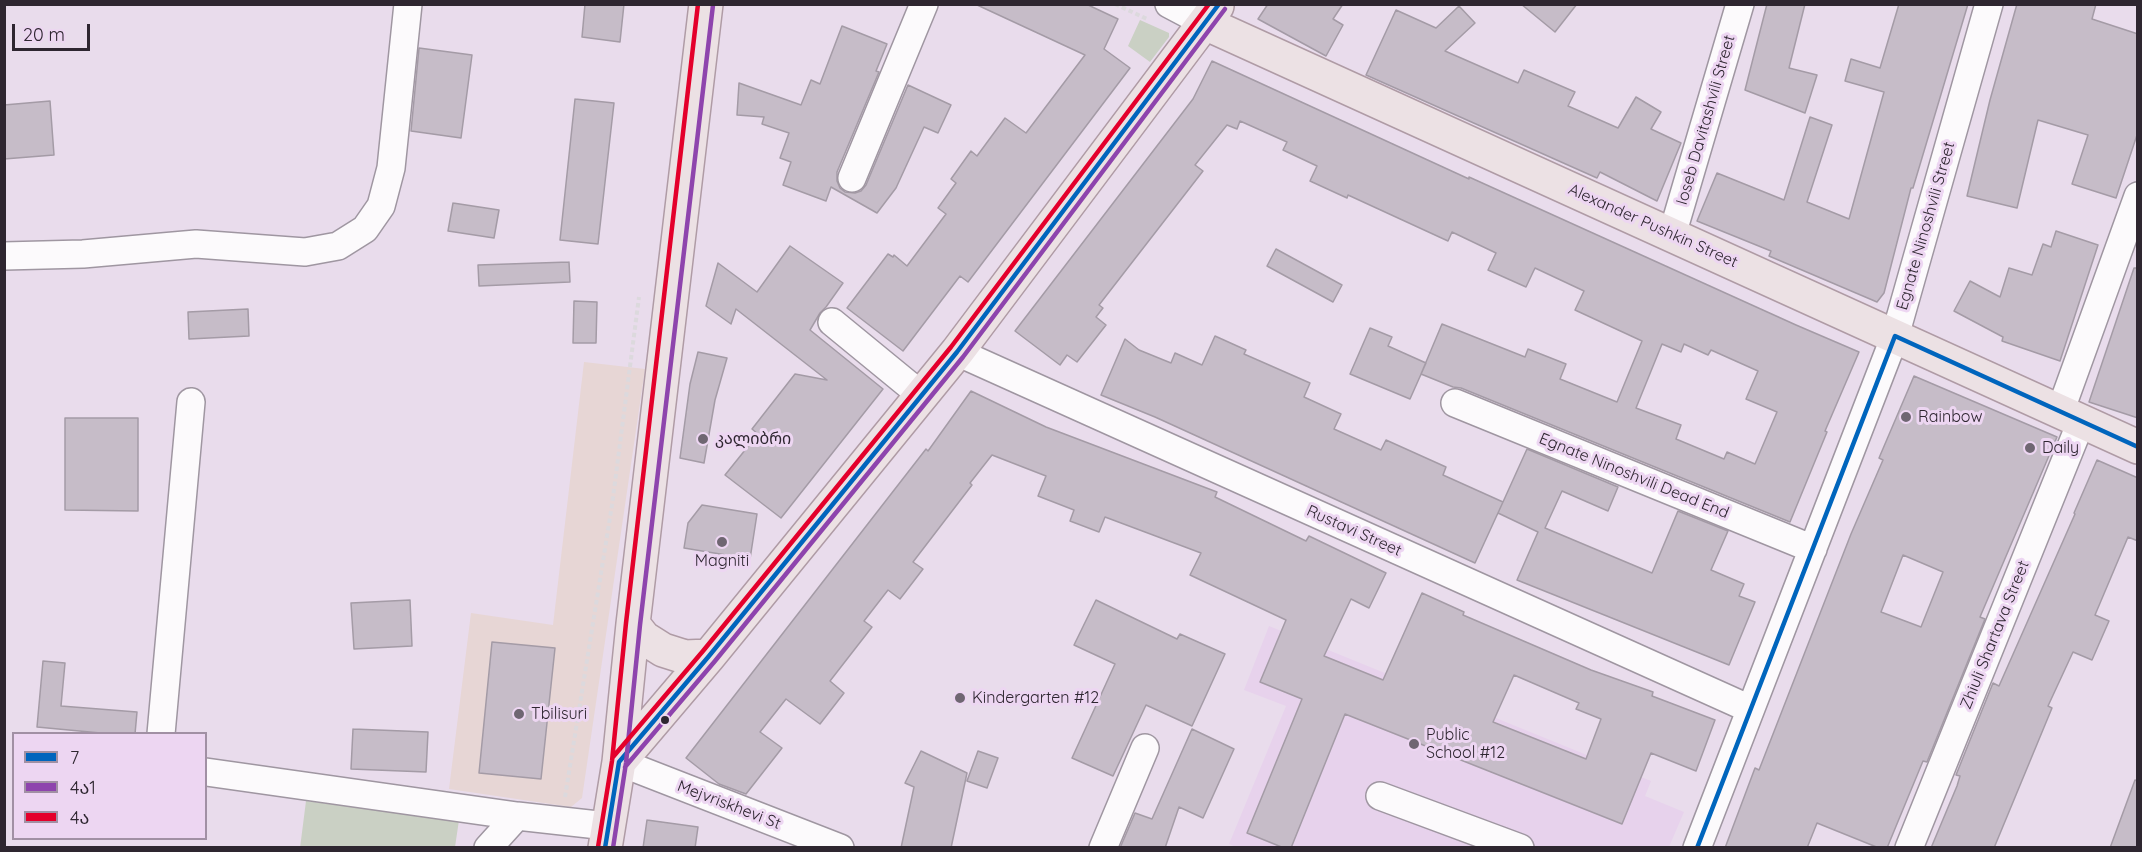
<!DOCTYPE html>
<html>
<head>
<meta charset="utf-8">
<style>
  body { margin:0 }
  #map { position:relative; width:2142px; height:852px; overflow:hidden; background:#e9dcec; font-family:Quicksand,"Noto Sans Georgian",sans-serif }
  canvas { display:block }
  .frame { position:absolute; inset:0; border:6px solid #2e2630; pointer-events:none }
  .legend { position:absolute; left:12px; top:732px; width:195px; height:108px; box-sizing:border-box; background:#edd6f2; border:2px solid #a190a4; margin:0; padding:8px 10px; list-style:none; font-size:18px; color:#2e2630 }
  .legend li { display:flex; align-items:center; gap:12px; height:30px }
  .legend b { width:30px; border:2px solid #a190a4 }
  .scale { position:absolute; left:12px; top:24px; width:78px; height:27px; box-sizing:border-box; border:3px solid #2e2630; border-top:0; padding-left:8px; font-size:18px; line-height:21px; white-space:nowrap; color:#2e2630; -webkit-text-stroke:4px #edd6f2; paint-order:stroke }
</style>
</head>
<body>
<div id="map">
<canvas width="2142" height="852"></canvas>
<div class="frame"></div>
<ul class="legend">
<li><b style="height:8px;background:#0065bd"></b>7</li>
<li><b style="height:8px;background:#8e44ad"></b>4ა1</li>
<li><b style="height:8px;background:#e4002b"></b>4ა</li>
</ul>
<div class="scale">20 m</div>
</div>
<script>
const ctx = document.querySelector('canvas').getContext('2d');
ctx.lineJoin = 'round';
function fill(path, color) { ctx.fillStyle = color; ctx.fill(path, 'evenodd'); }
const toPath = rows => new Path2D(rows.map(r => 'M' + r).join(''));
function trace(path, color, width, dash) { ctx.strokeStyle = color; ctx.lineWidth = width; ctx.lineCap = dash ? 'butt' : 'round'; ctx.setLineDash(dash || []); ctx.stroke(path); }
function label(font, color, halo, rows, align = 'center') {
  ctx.font = font + ' Quicksand,"Noto Sans Georgian",sans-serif'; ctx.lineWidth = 6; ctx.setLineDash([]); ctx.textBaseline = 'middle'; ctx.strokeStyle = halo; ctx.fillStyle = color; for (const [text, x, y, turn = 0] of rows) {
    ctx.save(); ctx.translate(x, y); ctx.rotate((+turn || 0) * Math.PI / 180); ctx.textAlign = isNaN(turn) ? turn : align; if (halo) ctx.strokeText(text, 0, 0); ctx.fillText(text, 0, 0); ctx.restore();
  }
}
const commercial = toPath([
  [584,362,645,369,582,798,571,807,449,789,471,613,553,625]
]);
const built = toPath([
  [1269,626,1651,781,1645,796,1684,812,1669,847,1238,848,1229,844,1286,706,1244,690]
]);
const green = toPath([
  [1140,20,1169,33,1169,37,1150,62,1128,46],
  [306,801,459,820,455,847,300,848]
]);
const building = toPath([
  [585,4,624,4,620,42,582,37,585,4],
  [975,4,1086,4,1118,19,1104,49,1130,68,968,282,960,276,903,351,847,308,888,254,893,257,894,255,907,266,946,214,938,208,956,183,951,179,971,151,977,156,1005,118,1026,133,1085,55,975,4],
  [1268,4,1343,4,1333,19,1343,25,1326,56,1258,19,1268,4],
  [1521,4,1577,4,1555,32,1521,4],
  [1767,4,1805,4,1789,68,1817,75,1805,113,1745,90,1767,4],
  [1899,4,1968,4,1913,188,1911,188,1884,293,1877,302,1769,256,1771,251,1697,221,1717,173,1784,200,1810,117,1832,125,1807,202,1849,219,1884,92,1845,81,1851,59,1880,68,1899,4],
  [2017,4,2096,4,2092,19,2138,34,2138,132,2116,198,2072,184,2088,135,2038,120,2017,208,1967,196,1990,100,2017,4],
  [1459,6,1475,23,1445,51,1518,83,1524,70,1575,92,1568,106,1618,128,1636,97,1661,112,1651,129,1681,143,1657,201,1600,172,1597,178,1366,75,1396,10,1436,28,1459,6],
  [842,26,887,44,876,71,879,72,837,172,837,181,840,188,845,192,855,193,861,191,866,185,908,85,951,105,938,133,924,127,896,188,877,213,831,187,826,201,783,185,791,162,780,158,789,133,762,124,764,117,737,115,739,83,801,105,811,80,820,84,842,26],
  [419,48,472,55,461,138,411,131,419,48],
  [1212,61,1469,179,1469,177,1796,325,1859,352,1825,431,1827,432,1790,522,1461,388,1453,387,1421,374,1442,324,1525,357,1528,349,1566,364,1560,379,1617,402,1642,341,1575,310,1584,291,1535,268,1526,287,1488,270,1496,253,1452,232,1448,241,1348,195,1347,198,1310,181,1317,166,1283,150,1287,142,1240,121,1237,129,1227,125,1195,165,1203,171,1099,305,1103,308,1096,317,1106,325,1077,362,1067,355,1060,365,1015,331,1193,99,1212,61],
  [1662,344,1681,352,1684,344,1708,355,1711,350,1758,371,1746,399,1777,412,1755,464,1727,452,1724,459,1676,439,1681,425,1636,408,1662,344],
  [575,99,614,103,598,244,560,240,575,99],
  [50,101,54,155,4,159,4,105,50,101],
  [453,203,499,210,494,238,448,231,453,203],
  [2056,231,2098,245,2060,361,2002,341,2003,337,1954,311,1970,281,2000,297,2009,268,2032,275,2043,244,2051,247,2056,231],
  [790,246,843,283,826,307,820,313,810,330,883,389,781,518,725,475,758,434,752,429,795,374,827,380,736,309,731,324,706,306,718,263,757,292,790,246],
  [1276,249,1342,285,1333,302,1267,266,1276,249],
  [569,262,570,282,479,286,478,265,569,262],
  [2134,268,2138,268,2138,418,2089,402,2134,268],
  [574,301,597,302,596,343,573,343,574,301],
  [248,309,249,336,189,339,188,312,248,309],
  [1370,328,1392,337,1388,346,1426,363,1410,399,1350,374,1370,328],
  [1215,336,1246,350,1244,354,1310,383,1304,397,1341,414,1334,429,1381,450,1386,440,1446,467,1443,475,1503,502,1475,563,1155,417,1101,395,1125,339,1139,350,1171,363,1175,353,1202,365,1215,336],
  [698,352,727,358,715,400,704,463,680,458,690,384,698,352],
  [1914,376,2057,437,1980,617,1985,619,1927,762,1923,761,1887,848,1879,848,1817,823,1807,848,1725,848,1755,768,1759,770,1851,534,1883,460,1879,458,1914,376],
  [1903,555,1943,572,1921,627,1881,612,1903,555],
  [971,391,1046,427,1217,492,1215,497,1306,541,1309,536,1386,573,1369,608,1351,599,1324,656,1383,680,1422,593,1464,612,1463,615,1591,670,1653,692,1652,696,1715,720,1696,771,1651,753,1622,824,1345,714,1291,848,1284,848,1247,833,1302,699,1260,682,1286,620,1190,575,1201,553,1105,517,1099,532,1070,521,1074,510,1038,496,1046,476,992,455,970,483,972,485,913,562,923,569,900,599,888,590,864,621,872,627,830,681,844,693,820,724,786,699,760,732,782,748,746,794,719,784,686,758,926,449,928,451,971,391],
  [1514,675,1579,703,1576,709,1601,719,1586,759,1493,722,1514,675],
  [65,418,138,418,138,511,65,510,65,418],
  [1527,449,1618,487,1608,511,1562,491,1545,528,1652,573,1678,511,1728,531,1711,570,1744,584,1739,596,1755,602,1729,665,1517,580,1538,532,1498,513,1527,449],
  [2097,460,2138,478,2138,541,2128,537,2095,615,2109,621,2092,660,2073,652,2048,706,2052,708,1994,848,1931,848,1957,786,1960,776,1956,775,1993,683,1999,686,2075,514,2074,513,2097,460],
  [702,505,757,514,750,559,684,548,688,523,702,505],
  [410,600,412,646,354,649,351,603,410,600],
  [1096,600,1177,639,1180,634,1225,654,1192,726,1146,705,1113,776,1072,758,1115,664,1074,645,1096,600],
  [492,642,555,648,541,779,479,773,492,642],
  [43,661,65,663,61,706,137,712,135,734,111,734,37,727,43,661],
  [353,729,428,732,426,772,351,769,353,729],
  [1192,729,1234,749,1203,818,1179,807,1165,848,1120,848,1135,813,1152,819,1192,729],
  [921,751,967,773,951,848,901,848,914,787,905,783,921,751],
  [978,751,998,758,987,788,967,781,978,751],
  [2135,780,2138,781,2138,848,2110,848,2135,780],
  [647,820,698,827,695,848,643,848,647,820]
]);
const path = toPath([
  [1115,4,1147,19],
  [565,797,612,505,639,297]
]);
const minor = toPath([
  [1169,4,1205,23],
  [852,178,924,4],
  [1672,235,1740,4],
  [4,256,83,254,196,244,305,252,338,246,365,229,381,206,391,168,408,4],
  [832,322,921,395],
  [957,352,1750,709],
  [1455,403,1813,549],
  [2060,412,2138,196],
  [161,734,191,402],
  [619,762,840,848],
  [206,772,517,816,607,826],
  [1380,796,1520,848],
  [488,848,517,816],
  [1103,848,1145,748],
  [1697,848,1895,336,1989,4],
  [1909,848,2081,422]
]);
const major = toPath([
  [1205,23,2138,447],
  [633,624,644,638,663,650,685,657,709,656],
  [619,762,709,656,957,352,1217,6],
  [605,848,619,762,633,624,706,4]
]);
const bus1 = toPath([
  [605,848,619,762,709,656,957,352,1219,4],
  [1697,848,1895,336,2138,447]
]);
const bus2 = toPath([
  [625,767,715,661,963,357,1225,9],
  [613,848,626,763,640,625,713,5]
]);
const bus3 = toPath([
  [613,757,703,651,951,347,1209,4],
  [598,847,612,761,626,623,698,4]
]);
const markers = [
  [1906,417,6,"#6f6672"],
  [703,439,6,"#6f6672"],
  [2030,448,6,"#6f6672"],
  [722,542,6,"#6f6672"],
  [960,698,6,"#6f6672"],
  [519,714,6,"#6f6672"],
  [665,720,5,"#2e2630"],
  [1414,744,6,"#6f6672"]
];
const streetNames = [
  ["Ioseb Davitashvili Street",1706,120,-74],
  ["Alexander Pushkin Street",1653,226,24],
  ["Egnate Ninoshvili Street",1926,226,-74],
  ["Egnate Ninoshvili Dead End",1634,476,22],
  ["Rustavi Street",1354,531,24],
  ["Zhiuli Shartava Street",1995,635,-68],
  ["Mejvriskhevi St",729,805,21]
];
const poiNames = [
  ["Rainbow",1918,417],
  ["კალიბრი",715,439],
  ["Daily",2042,448],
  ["Magniti",722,561,"center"],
  ["Kindergarten #12",972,698],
  ["Tbilisuri",531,714],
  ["Public",1426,735],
  ["School #12",1426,753]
];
fill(commercial, '#e7d6d5');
fill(built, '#e7d2ec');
fill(green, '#cad0c4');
fill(building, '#c6bcc8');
trace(building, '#a49ba6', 1.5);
trace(minor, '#9f96a1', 30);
trace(major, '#af9ba5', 36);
trace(path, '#dcd9dd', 4, [4.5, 3]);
trace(minor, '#fcfafc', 27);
trace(major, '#ece1e4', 33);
trace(bus1, '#0065bd', 4.5);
trace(bus2, '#8e44ad', 4.5);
trace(bus3, '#e4002b', 4.5);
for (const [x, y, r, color] of markers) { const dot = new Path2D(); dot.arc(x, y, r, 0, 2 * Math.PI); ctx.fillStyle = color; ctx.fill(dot); trace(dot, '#edd6f2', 2); }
label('16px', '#2e2630', '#edd6f2', streetNames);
label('16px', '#2e2630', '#edd6f2', poiNames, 'left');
</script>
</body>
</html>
